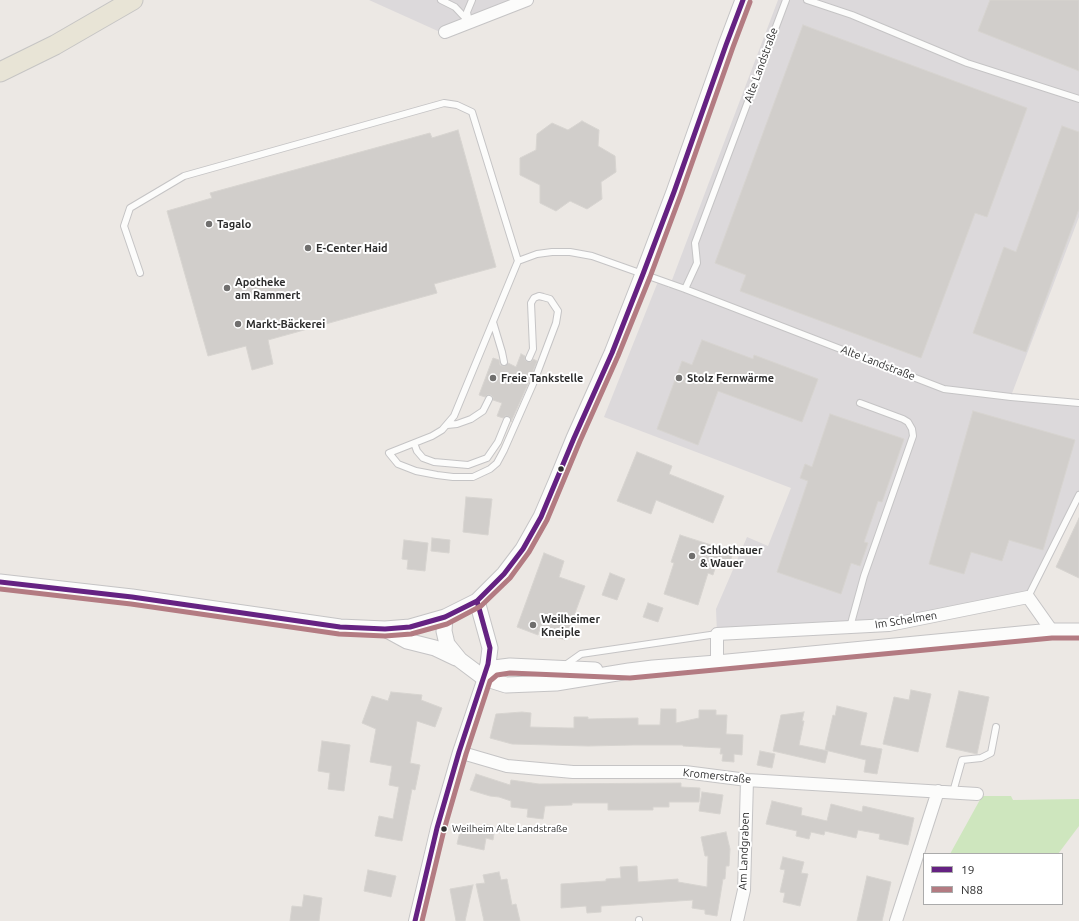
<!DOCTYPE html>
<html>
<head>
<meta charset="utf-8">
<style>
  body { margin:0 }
  #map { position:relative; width:1079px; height:921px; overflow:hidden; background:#ece8e4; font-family:Ubuntu,sans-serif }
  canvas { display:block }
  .legend { position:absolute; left:923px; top:853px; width:140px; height:52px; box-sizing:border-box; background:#fff; border:1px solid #ababab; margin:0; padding:5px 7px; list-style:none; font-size:12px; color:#2e2e2e }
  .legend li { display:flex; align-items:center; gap:8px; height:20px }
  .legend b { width:20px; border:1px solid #ababab }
</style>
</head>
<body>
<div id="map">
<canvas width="1079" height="921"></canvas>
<ul class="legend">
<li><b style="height:5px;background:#652282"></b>19</li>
<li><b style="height:5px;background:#b37b82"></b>N88</li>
</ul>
</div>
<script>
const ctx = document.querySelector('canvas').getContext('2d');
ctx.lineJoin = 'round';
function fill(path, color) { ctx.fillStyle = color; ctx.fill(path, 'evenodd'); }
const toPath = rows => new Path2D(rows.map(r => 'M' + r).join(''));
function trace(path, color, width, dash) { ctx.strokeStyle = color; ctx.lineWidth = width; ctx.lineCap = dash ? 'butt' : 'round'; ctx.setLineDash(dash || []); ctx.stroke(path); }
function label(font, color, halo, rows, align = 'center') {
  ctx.font = font + ' Ubuntu,sans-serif'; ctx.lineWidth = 4; ctx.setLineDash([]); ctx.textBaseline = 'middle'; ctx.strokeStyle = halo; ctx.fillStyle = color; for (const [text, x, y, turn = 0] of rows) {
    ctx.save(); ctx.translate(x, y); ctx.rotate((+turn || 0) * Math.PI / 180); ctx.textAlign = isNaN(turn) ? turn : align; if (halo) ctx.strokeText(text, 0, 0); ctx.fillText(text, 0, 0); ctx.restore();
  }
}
const industrial = toPath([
  [369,0,516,0,440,32],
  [778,0,1079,0,1079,217,1011,396,1079,403,1079,495,1028,597,889,625,717,634,716,609,747,537,768,546,791,488,604,417,659,279,669,288]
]);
const green = toPath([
  [982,796,1011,796,1013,800,1079,799,1079,826,1058,854,950,854]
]);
const building = toPath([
  [990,0,1079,0,1079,71,978,31,990,0],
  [803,25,1027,108,987,217,975,213,921,358,740,291,746,275,715,263,803,25],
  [582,121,599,130,598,146,615,156,616,172,601,182,602,199,587,209,570,201,556,211,540,203,540,185,520,175,520,158,536,150,537,134,552,123,568,130,582,121],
  [1062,126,1079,132,1079,209,1026,352,973,333,1004,247,1016,252,1062,126],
  [458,130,496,267,434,284,437,293,268,340,273,364,252,370,246,346,208,356,167,211,212,198,210,193,430,133,432,138,458,130],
  [702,340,753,359,754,355,818,379,802,422,718,391,698,445,657,429,682,361,692,365,702,340],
  [521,354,525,356,525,360,528,362,531,362,533,359,537,361,528,384,511,422,511,418,508,416,505,416,503,418,497,416,502,403,493,400,493,397,491,395,487,395,485,397,479,395,493,358,499,360,500,365,502,366,505,366,508,363,516,367,521,354],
  [973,411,1075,440,1043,550,1009,540,1002,561,971,552,964,574,929,564,973,411],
  [830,414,904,439,882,502,878,501,864,542,868,543,860,566,851,563,841,594,777,572,808,481,800,478,805,464,812,467,830,414],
  [637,452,672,466,669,474,724,496,713,523,656,500,651,514,617,501,637,452],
  [466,497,492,499,488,535,463,532,466,497],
  [1079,518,1079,578,1056,567,1079,518],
  [680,535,733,552,729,566,717,562,713,575,708,573,698,605,664,594,674,563,671,562,680,535],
  [432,538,450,540,449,553,431,551,432,538],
  [404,540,428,543,425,571,407,569,408,560,402,559,404,540],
  [544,553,564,561,559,577,585,586,565,640,539,631,538,635,517,627,544,553],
  [610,573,625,579,617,600,602,595,610,573],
  [648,603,663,608,658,622,643,617,648,603],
  [911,690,931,694,918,752,883,744,894,697,909,700,911,690],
  [959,691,989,697,977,754,946,747,959,691],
  [391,692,422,695,421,700,442,708,435,727,417,721,410,763,420,765,415,790,412,789,402,841,375,836,379,816,393,819,399,787,389,785,392,766,370,762,376,729,362,723,372,696,388,701,391,692],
  [837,706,867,713,860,745,882,749,877,774,864,772,866,760,825,750,833,715,835,716,837,706],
  [661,709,676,709,676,723,699,718,699,710,716,710,716,715,727,715,726,734,743,735,742,755,734,754,734,762,722,761,723,754,720,754,721,748,683,746,683,745,633,745,588,746,512,744,490,738,496,714,522,712,531,713,530,727,568,728,574,728,574,717,588,717,588,719,638,718,638,725,660,725,661,709],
  [804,712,802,721,804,721,799,745,828,751,825,763,773,751,781,715,804,712],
  [322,741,350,745,344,791,328,789,330,773,318,771,322,741],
  [760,751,775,754,772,768,757,765,760,751],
  [476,774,510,785,511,780,539,784,681,783,681,787,700,788,699,802,669,802,669,807,653,807,653,810,608,810,608,803,572,803,572,805,545,806,543,819,527,817,528,809,511,807,511,801,499,797,490,796,470,790,476,774],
  [702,792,723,795,720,814,699,811,702,792],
  [772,801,802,808,801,815,827,821,831,804,862,812,863,806,914,818,908,845,879,839,880,834,858,830,856,838,825,831,824,835,811,832,809,839,796,836,797,831,766,824,772,801],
  [484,824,495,827,493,840,486,838,484,850,457,844,461,827,482,832,484,824],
  [726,832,730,849,729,866,726,866,725,879,723,879,717,916,705,914,705,910,692,908,693,900,601,906,601,912,587,913,586,906,561,908,561,884,606,881,606,879,621,878,620,867,637,866,638,882,678,879,678,882,707,887,708,856,705,856,701,837,726,832],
  [783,857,804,862,801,873,808,874,800,906,783,902,785,893,780,892,785,870,780,869,783,857],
  [368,870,396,876,391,897,364,891,368,870],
  [499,872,501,880,507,879,512,905,516,904,520,921,484,921,476,884,485,883,483,875,499,872],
  [867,876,891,882,882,921,857,921,867,876],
  [473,885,465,921,456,921,450,889,473,885],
  [304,895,322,898,319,921,290,921,292,906,302,907,304,895]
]);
const service = toPath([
  [441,0,455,7,470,23],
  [807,0,852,15,967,63,1079,99],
  [469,22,467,12,472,0],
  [518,261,537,254,552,252,570,252,592,256,685,289,944,389,1011,397,1079,403],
  [140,273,124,226,130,208,184,176,444,103,457,105,472,112,518,261,454,416,442,430,432,436,389,453,398,464,416,471,437,475,453,477,473,477,490,469,497,463,504,450,533,384,556,323,558,311,550,299,543,297,539,296,534,298,531,303,533,349,529,358],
  [685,289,697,263,695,243,786,0],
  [493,322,502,352,504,362],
  [447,425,457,424,471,419,483,411,489,399],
  [414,443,417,451,423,458,434,462,468,465,487,458,498,442,507,420],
  [1028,597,1079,495],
  [850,627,864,576,913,436,912,429,908,422,903,419,860,403],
  [564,666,581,654,717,634],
  [953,792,962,760,981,758,991,753,996,727],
  [639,920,639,921]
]);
const minor = toPath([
  [445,32,527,0],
  [717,663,717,634,889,625,1028,597,1052,631],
  [459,752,507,766,573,772,685,772,747,780,977,794],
  [415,921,437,828,459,752,484,678],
  [737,921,744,890,747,780],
  [896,921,938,791]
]);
const tertiary = toPath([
  [0,582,132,597,340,627,385,629,410,627,445,617,477,601,504,574,523,549,541,517,556,482,574,438,612,353,643,274,674,192,726,45,743,0],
  [477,601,490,648,488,664,484,678],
  [445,617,444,631,447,644,460,660,484,678,506,685,556,683,629,671,653,668,717,663,1052,631,1079,631],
  [385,629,407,641,435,648,456,658],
  [484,678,489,672,494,668,510,666,595,670]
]);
const primary = toPath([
  [0,72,55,45,133,0]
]);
const bus1 = toPath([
  [0,582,132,597,340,627,385,629,410,627,445,617,477,601,504,574,523,549,541,517,574,438,612,353,643,274,674,192,726,45,743,0],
  [415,921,437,828,459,752,488,664,490,648,477,601]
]);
const bus2 = toPath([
  [0,589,131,604,339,634,385,636,411,634,447,624,481,606,510,578,529,552,547,520,580,441,618,356,650,277,681,194,733,47,750,2],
  [422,921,444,830,466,754,490,681,497,675,510,673,630,678,1052,638,1079,638]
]);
const markers = [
  [209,224,4,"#706f6e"],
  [308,248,4,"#706f6e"],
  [227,288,4,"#706f6e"],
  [238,324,4,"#706f6e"],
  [493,378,4,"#706f6e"],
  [679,378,4,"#706f6e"],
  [561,469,3.5,"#2e2e2e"],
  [692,556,4,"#706f6e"],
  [533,625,4,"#706f6e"],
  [444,829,3.5,"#2e2e2e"]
];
const busNames = [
  ["Weilheim Alte Landstraße",452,829]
];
const streetNames = [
  ["Alte Landstraße",761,65,-70],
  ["Alte Landstraße",878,363,21],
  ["Im Schelmen",906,620,-9],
  ["Kromerstraße",717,776,6],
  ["Am Landgraben",744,851,-88]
];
const poiNames = [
  ["Tagalo",217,224],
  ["E-Center Haid",316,248],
  ["Apotheke",235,282],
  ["am Rammert",235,295],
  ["Markt-Bäckerei",246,324],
  ["Freie Tankstelle",501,378],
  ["Stolz Fernwärme",687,378],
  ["Schlothauer",700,550],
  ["& Wauer",700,563],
  ["Weilheimer",541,619],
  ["Kneiple",541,632]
];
fill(industrial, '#dcd9db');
fill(green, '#cee6be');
fill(building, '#d1cecb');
trace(building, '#d7d4d0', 1);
trace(service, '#c5c4c5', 8);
trace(minor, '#c5c4c5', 14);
trace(tertiary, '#c5c4c5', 17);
trace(primary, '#c6c5c4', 21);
trace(service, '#fcfcfb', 6);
trace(minor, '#fcfcfb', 12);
trace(tertiary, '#fcfcfb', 15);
trace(primary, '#e8e4d6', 19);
trace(bus1, '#652282', 5);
trace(bus2, '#b37b82', 5);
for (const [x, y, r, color] of markers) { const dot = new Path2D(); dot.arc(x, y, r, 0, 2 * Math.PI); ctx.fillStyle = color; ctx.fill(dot); trace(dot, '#fff', 1.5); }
label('10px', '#2e2e2e', '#fff', busNames, 'left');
label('11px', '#2e2e2e', '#fff', streetNames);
label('bold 11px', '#2e2e2e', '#fff', poiNames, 'left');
</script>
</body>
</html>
